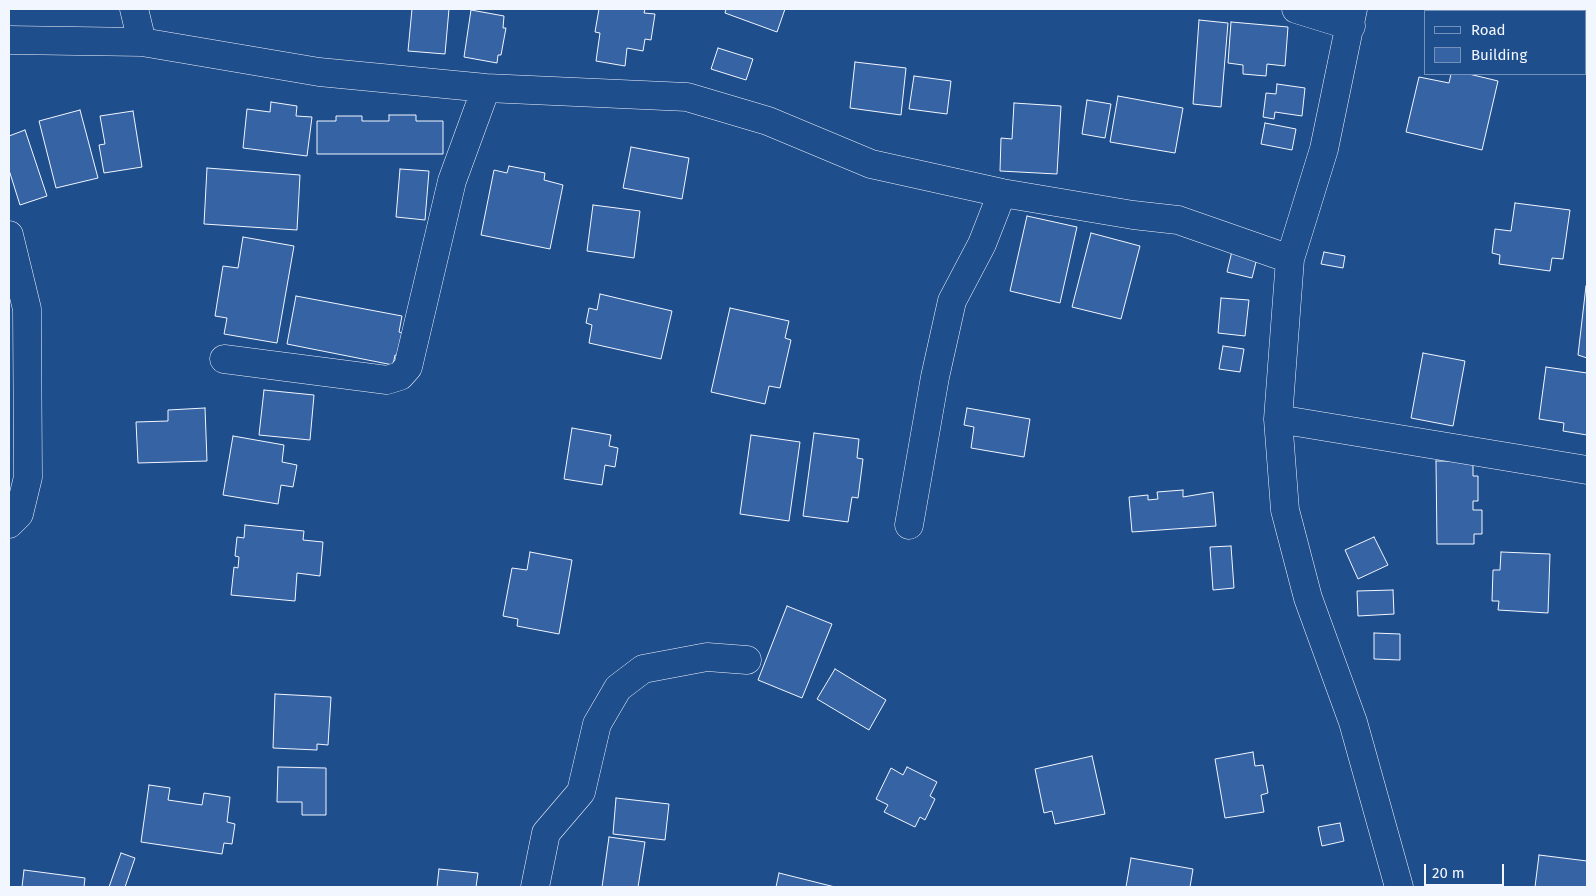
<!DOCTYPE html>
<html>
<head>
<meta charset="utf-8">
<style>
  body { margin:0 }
  #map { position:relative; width:1596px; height:896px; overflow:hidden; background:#1f4e8c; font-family:"Fira Sans",sans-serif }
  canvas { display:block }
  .frame { position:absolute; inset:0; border:10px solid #f2f6ff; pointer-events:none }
  .legend { position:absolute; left:1424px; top:10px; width:162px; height:65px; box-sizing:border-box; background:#1f4e8c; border:1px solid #7391ba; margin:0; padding:6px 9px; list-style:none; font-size:15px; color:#f2f6ff }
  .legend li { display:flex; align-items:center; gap:10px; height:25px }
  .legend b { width:25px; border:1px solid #7391ba }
  .scale { position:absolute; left:1424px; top:864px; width:80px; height:22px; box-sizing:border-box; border:2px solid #f2f6ff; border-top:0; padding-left:6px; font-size:15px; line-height:18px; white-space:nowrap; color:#f2f6ff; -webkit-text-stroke:4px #1f4e8c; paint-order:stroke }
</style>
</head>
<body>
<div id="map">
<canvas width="1596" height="896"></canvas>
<div class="frame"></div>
<ul class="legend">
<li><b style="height:6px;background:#1f4e8c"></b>Road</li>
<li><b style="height:14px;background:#3563a3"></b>Building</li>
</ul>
<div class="scale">20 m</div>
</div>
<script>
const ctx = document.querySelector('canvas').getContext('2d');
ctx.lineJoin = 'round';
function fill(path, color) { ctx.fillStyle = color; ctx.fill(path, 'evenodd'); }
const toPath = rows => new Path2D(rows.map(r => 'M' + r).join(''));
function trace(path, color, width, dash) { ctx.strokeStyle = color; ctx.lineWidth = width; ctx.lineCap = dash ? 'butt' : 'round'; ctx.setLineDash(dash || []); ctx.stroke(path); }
const building = toPath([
  [412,9,449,9,445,54,408,51,412,9],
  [599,9,645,9,644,13,655,14,651,40,645,39,643,51,627,48,625,66,596,61,600,33,595,32,599,9],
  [726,9,785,9,777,32,725,13,726,9],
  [1455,9,1508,9,1508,11,1454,11,1455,9],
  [471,10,504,16,503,28,506,28,501,55,498,55,497,63,464,57,471,10],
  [1199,20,1228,23,1221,107,1193,104,1199,20],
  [1231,22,1288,27,1285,66,1267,64,1266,76,1243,74,1243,65,1228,63,1231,22],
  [718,48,753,59,746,80,711,69,718,48],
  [855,62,906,68,901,115,850,108,855,62],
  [1451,74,1469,74,1498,81,1482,150,1406,132,1419,77,1449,83,1451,74],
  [914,76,951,81,947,114,909,109,914,76],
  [1277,84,1305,88,1302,116,1275,112,1274,119,1263,117,1266,93,1276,94,1277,84],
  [1118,96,1183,108,1175,153,1110,142,1118,96],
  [1087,100,1111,104,1105,138,1082,134,1087,100],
  [271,102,297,106,296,116,312,117,307,156,243,148,247,109,270,112,271,102],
  [1014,103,1061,106,1057,174,1000,171,1001,138,1012,139,1014,103],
  [80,110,98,178,56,188,39,121,80,110],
  [133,111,142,167,104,173,99,145,105,144,100,116,133,111],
  [389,115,416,115,416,121,443,121,443,154,317,154,317,121,336,121,336,116,362,116,362,121,389,121,389,115],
  [1265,123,1296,129,1292,150,1261,144,1265,123],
  [25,130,47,196,20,205,9,170,9,136,25,130],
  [631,147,689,158,682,199,623,188,631,147],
  [509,166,545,173,544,180,563,185,550,249,481,235,494,170,507,173,509,166],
  [207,168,300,175,297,230,204,224,207,168],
  [400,169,429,171,425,220,396,217,400,169],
  [1515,203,1570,210,1563,259,1552,258,1550,271,1499,264,1500,255,1492,253,1495,229,1511,231,1515,203],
  [593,205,640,211,634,258,587,251,593,205],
  [1027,216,1077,227,1060,303,1010,291,1027,216],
  [1091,233,1140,246,1121,319,1072,307,1091,233],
  [243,237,294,246,277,343,224,334,227,318,215,316,223,266,238,268,243,237],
  [1232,251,1257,258,1252,278,1227,272,1232,251],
  [1324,252,1345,256,1343,268,1321,264,1324,252],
  [1586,286,1587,286,1587,358,1578,355,1586,286],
  [600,294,672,311,661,359,589,343,592,325,586,323,589,308,597,310,600,294],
  [296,296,402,316,399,332,404,334,400,356,395,355,393,365,287,344,296,296],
  [1221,298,1249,300,1245,336,1218,333,1221,298],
  [730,308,789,321,785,338,791,340,780,388,769,386,765,404,711,392,730,308],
  [1223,346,1244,349,1240,372,1219,369,1223,346],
  [1423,353,1465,361,1453,426,1411,418,1423,353],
  [1546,367,1587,373,1587,435,1563,431,1564,423,1539,419,1546,367],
  [264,390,314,395,310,440,259,435,264,390],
  [205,408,207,461,138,463,136,422,168,421,168,410,205,408],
  [967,408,1030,419,1024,457,971,448,974,427,964,425,967,408],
  [572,428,611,435,609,446,618,448,615,467,605,465,602,485,564,479,572,428],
  [814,433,859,439,857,458,863,459,858,498,852,497,848,522,803,516,814,433],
  [751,435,800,442,789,521,740,514,751,435],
  [233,436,284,445,282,462,297,465,293,487,281,485,278,504,223,495,233,436],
  [1436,461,1473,461,1473,476,1478,476,1478,501,1473,501,1473,510,1482,510,1482,534,1474,534,1474,544,1437,544,1436,461],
  [1183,490,1183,497,1213,492,1216,526,1132,532,1129,497,1148,495,1148,500,1158,499,1157,492,1183,490],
  [245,525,304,531,303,540,323,542,320,576,297,573,295,601,231,595,234,567,238,568,239,557,235,556,237,537,244,538,245,525],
  [1374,537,1388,565,1358,579,1345,550,1374,537],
  [1231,546,1234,588,1213,590,1210,547,1231,546],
  [530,552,572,560,559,634,517,626,518,619,503,616,512,568,527,570,530,552],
  [1501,552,1550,554,1548,613,1498,610,1499,601,1492,601,1493,570,1500,570,1501,552],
  [1393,590,1394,614,1358,616,1357,591,1393,590],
  [787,606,832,624,802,698,758,680,787,606],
  [1374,633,1400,634,1400,660,1374,659,1374,633],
  [835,669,886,700,869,730,817,699,835,669],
  [275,694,331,697,328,745,317,744,317,750,273,748,275,694],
  [1253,752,1255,766,1263,765,1268,793,1261,795,1264,812,1225,818,1215,759,1253,752],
  [1092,756,1105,814,1055,824,1052,811,1044,813,1035,769,1092,756],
  [278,767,326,768,326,815,302,815,302,802,277,802,278,767],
  [907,767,937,782,930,796,935,799,925,820,920,817,915,827,884,812,888,805,876,799,891,768,903,775,907,767],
  [149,785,170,788,168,800,202,805,204,793,230,797,227,822,235,824,232,844,224,843,222,854,141,842,149,785],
  [616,798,669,804,665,840,613,834,616,798],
  [1340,823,1344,841,1322,846,1318,827,1340,823],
  [609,837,645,842,638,887,602,887,609,837],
  [121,853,135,858,125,887,109,887,121,853],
  [1539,855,1587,861,1587,887,1535,887,1539,855],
  [1131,858,1193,869,1190,887,1126,887,1131,858],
  [439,869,478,873,476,887,437,887,439,869],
  [24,870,85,878,84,887,22,887,24,870],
  [779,873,835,887,776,887,779,873]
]);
const minor = toPath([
  [134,9,142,42],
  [1296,9,1351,26],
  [1353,9,1324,149,1290,259,1278,419,1285,510,1308,598,1353,722,1399,887],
  [9,40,142,42,319,72,486,88,687,97,768,121,871,164,1002,193,1133,215,1178,220,1290,259],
  [9,235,27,309,28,477,19,514,9,524],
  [224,359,387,380,400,376,408,367,452,181,486,88],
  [1278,419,1587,470],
  [909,525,935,377,952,301,982,244,1002,193],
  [535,887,546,833,581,792,597,724,618,688,643,669,707,657,747,660]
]);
fill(building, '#3563a3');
trace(building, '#f2f6ff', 1);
trace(minor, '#f2f6ff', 29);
trace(minor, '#1f4e8c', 28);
</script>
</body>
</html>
